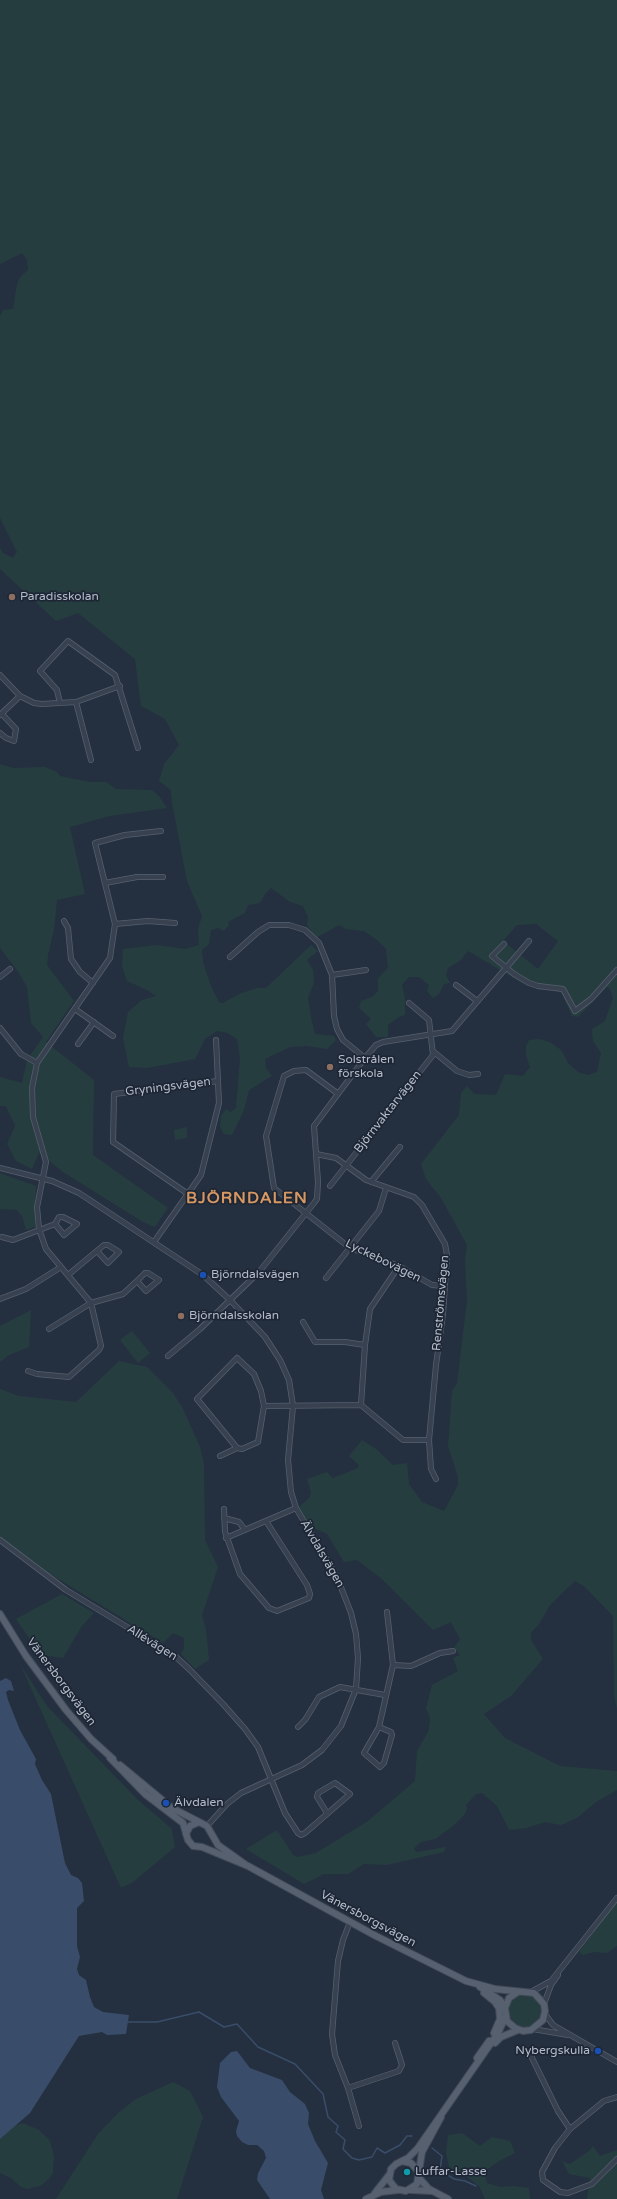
<!DOCTYPE html>
<html>
<head>
<meta charset="utf-8">
<style>
  body { margin:0 }
  canvas { display:block; background:#242f3f }
</style>
</head>
<body>
<canvas width="617" height="2199"></canvas>
<script>
const ctx = document.querySelector('canvas').getContext('2d');
ctx.lineJoin = 'round';
function fill(path, color) { ctx.fillStyle = color; ctx.fill(path, 'evenodd'); }
const toPath = rows => new Path2D(rows.map(r => 'M' + r).join(''));
function trace(path, color, width, dash) { ctx.strokeStyle = color; ctx.lineWidth = width; ctx.lineCap = dash ? 'butt' : 'round'; ctx.setLineDash(dash || []); ctx.stroke(path); }
function label(font, color, halo, rows, align = 'center') {
  ctx.font = font + ' "Varela Round",sans-serif'; ctx.lineWidth = 3.5; ctx.setLineDash([]); ctx.textBaseline = 'middle'; ctx.strokeStyle = halo; ctx.fillStyle = color; for (const [text, x, y, turn = 0] of rows) {
    ctx.save(); ctx.translate(x, y); ctx.rotate((+turn || 0) * Math.PI / 180); ctx.textAlign = isNaN(turn) ? turn : align; if (halo) ctx.strokeText(text, 0, 0); ctx.fillText(text, 0, 0); ctx.restore();
  }
}
const green = toPath([
  [0,0,617,0,617,1709,614,1695,613,1616,584,1586,575,1581,550,1605,539,1624,531,1633,531,1640,543,1659,511,1696,484,1714,505,1738,560,1766,617,1771,617,1790,596,1802,577,1818,561,1825,545,1822,527,1828,509,1830,497,1806,482,1793,476,1794,466,1805,467,1810,464,1815,453,1826,435,1839,421,1842,415,1847,414,1850,417,1852,446,1847,444,1852,387,1865,364,1864,348,1874,324,1874,304,1884,246,1849,277,1830,293,1855,298,1857,316,1853,368,1821,415,1781,417,1751,429,1730,430,1718,426,1708,432,1685,458,1671,453,1658,460,1655,454,1648,460,1639,451,1622,433,1630,382,1579,357,1560,344,1562,327,1534,309,1526,299,1507,309,1498,311,1493,307,1479,327,1472,333,1478,358,1468,359,1465,349,1456,362,1440,376,1449,393,1465,407,1463,409,1484,422,1502,444,1511,458,1485,458,1477,448,1446,449,1435,452,1391,457,1383,467,1301,465,1260,467,1245,441,1198,426,1179,421,1164,459,1115,461,1093,467,1086,474,1094,496,1095,505,1074,523,1076,530,1067,526,1055,526,1046,529,1040,539,1039,550,1042,561,1050,568,1063,578,1072,588,1075,597,1072,601,1053,593,1041,592,1029,605,1021,613,998,610,989,607,987,578,1017,572,1016,561,992,538,989,522,983,468,951,461,960,448,968,446,975,450,983,444,984,439,994,433,998,427,991,429,985,419,977,409,977,402,985,405,999,405,1015,399,1017,388,1025,388,1037,376,1037,366,1024,371,1019,359,1008,361,1001,372,997,378,991,378,978,388,968,386,949,377,940,364,931,346,929,339,925,316,938,307,925,308,917,303,906,290,902,271,888,265,894,260,903,248,905,245,913,228,922,229,925,224,931,218,928,211,930,209,944,202,950,203,962,211,986,219,1002,223,1003,239,994,257,988,266,988,311,945,318,951,307,960,313,970,314,983,308,998,311,1017,315,1034,334,1036,336,1040,327,1049,307,1046,290,1047,265,1059,266,1068,272,1076,249,1090,244,1110,232,1135,224,1134,220,1127,221,1116,226,1109,231,1112,236,1108,240,1058,237,1039,228,1033,217,1031,205,1039,195,1059,147,1068,129,1067,123,1038,128,1012,142,1000,156,996,147,990,127,981,122,966,123,949,157,945,185,949,199,945,198,929,202,916,187,881,172,803,171,790,159,781,164,764,179,745,165,719,141,706,135,659,78,613,56,621,0,569,0,548,3,553,13,558,17,552,0,518,0,316,3,310,13,309,17,284,20,277,28,270,27,260,22,253,0,264],
  [536,924,558,941,538,969,503,941,517,925],
  [0,764,13,768,45,767,57,772,60,776,89,782,106,782,116,789,152,790,159,796,167,808,109,816,70,827,85,894,57,900,54,930,48,955,47,965,74,1001,46,1042,94,1080,93,1155,168,1208,155,1227,143,1222,63,1172,39,1153,32,1169,16,1161,7,1144,15,1126,6,1106,0,1106,0,1077,22,1083,27,1060,43,1037,31,1023,27,987,19,973,0,948],
  [187,1127,187,1138,175,1140,174,1130],
  [0,1173,36,1186,35,1227,26,1230,22,1216,17,1210,0,1209],
  [31,1310,29,1347,9,1355,0,1362,0,1326],
  [132,1331,150,1353,138,1363,120,1340],
  [119,1361,147,1367,173,1393,183,1409,200,1447,204,1464,205,1540,218,1567,202,1615,206,1629,209,1660,195,1669,181,1654,184,1648,184,1638,173,1633,163,1643,50,1574,0,1537,0,1389,19,1396,76,1402],
  [62,1594,94,1613,81,1627,63,1658,41,1655,16,1619],
  [20,1664,47,1706,138,1800,172,1829,175,1847,133,1882,121,1888],
  [617,1901,617,1946,607,1953,594,1952,583,1955,579,1952],
  '508 2011a17 17 0 1 1 34 0a17 17 0 1 1-34 0Z',
  [173,2082,190,2091,203,2117,177,2199,56,2199,98,2134,118,2113,136,2099],
  [23,2123,39,2130,50,2141,54,2156,53,2173,49,2179,40,2186,27,2189,21,2187,11,2178,0,2173,0,2139,14,2126],
  [462,2133,480,2146,492,2137,510,2141,515,2153,499,2161,484,2172,487,2183,500,2187,514,2186,529,2188,530,2199,485,2199,479,2186,466,2176,449,2168,446,2153,448,2135],
  [593,2146,600,2156,617,2150,617,2199,587,2199,590,2178,569,2174,562,2161,570,2164,589,2151]
]);
const water = toPath([
  [6,1678,11,1681,14,1691,9,1690,6,1692,8,1700,20,1730,36,1759,35,1764,42,1780,51,1794,65,1863,71,1875,78,1878,82,1883,84,1901,77,1908,77,1946,80,1957,77,1969,79,1975,86,1980,90,1997,94,2007,103,2012,129,2015,126,2034,107,2035,102,2032,79,2036,30,2113,0,2139,0,1681],
  [237,2051,250,2068,282,2080,290,2092,305,2104,309,2113,308,2124,315,2141,328,2163,321,2190,324,2199,270,2199,257,2180,258,2173,266,2158,264,2151,257,2145,248,2145,242,2142,237,2136,236,2131,239,2121,221,2097,217,2087,220,2063,231,2052]
]);
const stream = toPath([
  [128,2022,157,2022,199,2012,224,2027,237,2024,258,2047,295,2064,323,2094,328,2117,338,2126,336,2132,345,2140,343,2149,352,2158,359,2160,372,2157,377,2148,385,2153,400,2145,407,2136,412,2136],
  [432,2148,442,2156,440,2170,454,2179,465,2181,476,2186]
]);
const minor = toPath([
  [0,675,20,696,34,703,42,704,76,702,120,686],
  [76,702,91,760],
  [60,703,57,690,40,671,68,641,115,675,138,748],
  [0,715,20,696],
  [0,733,6,738,14,741,16,729,2,714],
  [105,883,137,877,163,877],
  [64,921,68,928,71,959,80,972,93,983],
  [115,924,148,921,175,923],
  [504,944,492,956,514,974,529,983,538,986,563,989,575,1011,591,999,617,970],
  [230,957,258,932,269,925,289,925,305,930,319,943,332,975,334,1016,337,1029,343,1040,365,1058],
  [332,975,366,970],
  [0,977,10,969],
  [456,985,477,1001],
  [75,1009,113,1036],
  [0,1028,21,1054,37,1063],
  [78,1044,94,1022],
  [434,1052,457,1071,469,1075,478,1074],
  [337,1093,306,1070,294,1071,284,1076,266,1136,274,1188,350,1248,399,1266,432,1285,444,1286],
  [316,1154,336,1158,366,1180,414,1197,422,1205,445,1244,447,1255,443,1314,436,1365,429,1440,431,1469,436,1479],
  [0,1168,52,1181,79,1193,203,1275,231,1301,265,1337,280,1360,289,1380,293,1406,288,1460,291,1492,296,1508,337,1577,351,1613,356,1634,358,1658,356,1689,341,1726,322,1750,302,1765,241,1793,227,1804,207,1826],
  [371,1182,400,1147],
  [330,1186,433,1055,429,1020,409,1003],
  [188,1194,113,1142,114,1094,218,1081],
  [2,1237,13,1240,55,1224,59,1217,63,1217,77,1224,64,1235,55,1224],
  [154,1242,201,1175,219,1103,216,1040],
  [68,1275,104,1245,108,1245,119,1252,108,1263,97,1251],
  [326,1278,379,1211,386,1188],
  [0,1299,26,1289,61,1267],
  [303,1322,315,1342,345,1342,365,1345],
  [49,1329,91,1303,123,1294,137,1281,145,1273,148,1273,159,1280,146,1291,137,1281],
  [168,1356,200,1329,259,1272,314,1203,317,1199,318,1182,314,1126,365,1058,376,1045,383,1042,452,1031,529,941],
  [237,1358,254,1374,261,1391,264,1406,258,1442,242,1449,237,1448,197,1399,237,1358],
  [28,1371,37,1374,69,1377,99,1350,101,1346,91,1303,46,1249,39,1229,37,1207,46,1162,33,1117,32,1088,37,1063,110,958,115,924,95,843,125,835,161,831],
  [361,1405,365,1345,370,1309,399,1266],
  [264,1406,361,1405,403,1440,429,1440],
  [220,1456,237,1448],
  [224,1509,225,1532,240,1574,269,1608,277,1611,309,1598,310,1594,307,1585,266,1521],
  [224,1518,239,1522,245,1530],
  [226,1538,296,1508],
  [0,1540,66,1590,175,1656,189,1669,223,1704,245,1729,258,1747,285,1813,298,1833,301,1835,305,1833,350,1794,335,1783,318,1793,317,1797,327,1813],
  [393,1665,411,1666,440,1653,453,1651],
  [298,1727,305,1720,319,1697,340,1687,385,1695],
  [379,1727,391,1732,392,1735,384,1763,380,1767,364,1753,379,1727,393,1665,387,1612],
  [350,1922,343,1940,338,1961,332,2034,335,2055,348,2088,359,2126],
  [531,1992,551,1981,617,1898],
  [544,2004,551,1985,558,1975],
  [545,2014,553,2025,617,2062],
  [533,2029,568,2035],
  [530,2054,558,2111,570,2129],
  [348,2088,399,2071,402,2065,395,2043],
  [617,2097,604,2101,570,2129,555,2148,542,2172,543,2180,560,2192,568,2193,592,2184,617,2159]
]);
const major = toPath([
  [0,1614,26,1656,66,1710,91,1739,113,1759],
  [110,1758,145,1794,183,1823,188,1840,193,1846,202,1847,248,1866,376,1936,466,1981,495,1989,534,1993,544,2004,545,2011,543,2020,531,2030,523,2031,515,2028,507,2021,505,2008,500,2000,480,1987],
  [120,1765,172,1808,207,1826,218,1845,246,1865],
  [186,1834,190,1826,199,1822],
  [484,1993,495,2002,499,2008,500,2019,494,2033],
  [505,2008,509,1998,518,1992],
  [495,2043,501,2037,518,2030],
  [477,2058,489,2041],
  [441,2117,422,2152,417,2184,406,2191,396,2189,389,2180,391,2169,396,2164,408,2158,418,2148,498,2033,506,2016],
  [402,2161,411,2163,418,2171],
  [419,2178,429,2189,448,2199],
  [411,2190,431,2191],
  [375,2193,389,2175],
  [366,2199,381,2192,398,2190]
]);
const markers = [
  [12,597,4,"#8d6e63"],
  [330,1067,4,"#8d6e63"],
  [203,1275,4,"#1a4fb4"],
  [181,1316,4,"#8d6e63"],
  [166,1803,4,"#1a4fb4"],
  [598,2051,4,"#1a4fb4"],
  [407,2172,4,"#0f9aa8"]
];
const poiNames = [
  ["Paradisskolan",20,597],
  ["Solstrålen",338,1060],
  ["förskola",338,1074],
  ["Björndalsvägen",211,1275],
  ["Björndalsskolan",189,1316],
  ["Älvdalen",174,1803],
  ["Nybergskulla",590,2051,"right"],
  ["Luffar-Lasse",415,2172]
];
const streetNames = [
  ["Gryningsvägen",168,1087,-7],
  ["Björnvaktarvägen",388,1112,-52],
  ["Lyckebovägen",383,1261,26],
  ["Renströmsvägen",441,1303,-85],
  ["Älvdalsvägen",322,1554,60],
  ["Allévägen",152,1643,32],
  ["Vänersborgsvägen",61,1682,53],
  ["Vänersborgsvägen",368,1919,28]
];
const districtNames = [
  ["BJÖRNDALEN",247,1199]
];
fill(green, '#263d40');
fill(water, '#394c69');
trace(stream, '#394c69', 1.5);
trace(minor, '#565f6d', 6);
trace(major, '#414a58', 8);
trace(minor, '#38414f', 4.5);
trace(major, '#56606f', 6);
for (const [x, y, r, color] of markers) { const dot = new Path2D(); dot.arc(x, y, r, 0, 2 * Math.PI); ctx.fillStyle = color; ctx.fill(dot); trace(dot, '#1d2634', 1.5); }
label('12px', '#b4bcca', '#1d2634', poiNames, 'left');
label('12px', '#b4bcca', '#1d2634', streetNames);
ctx.letterSpacing = '1px';
label('bold 16px', '#d79762', '#1d2634', districtNames);
ctx.letterSpacing = '0px';
</script>
</body>
</html>
